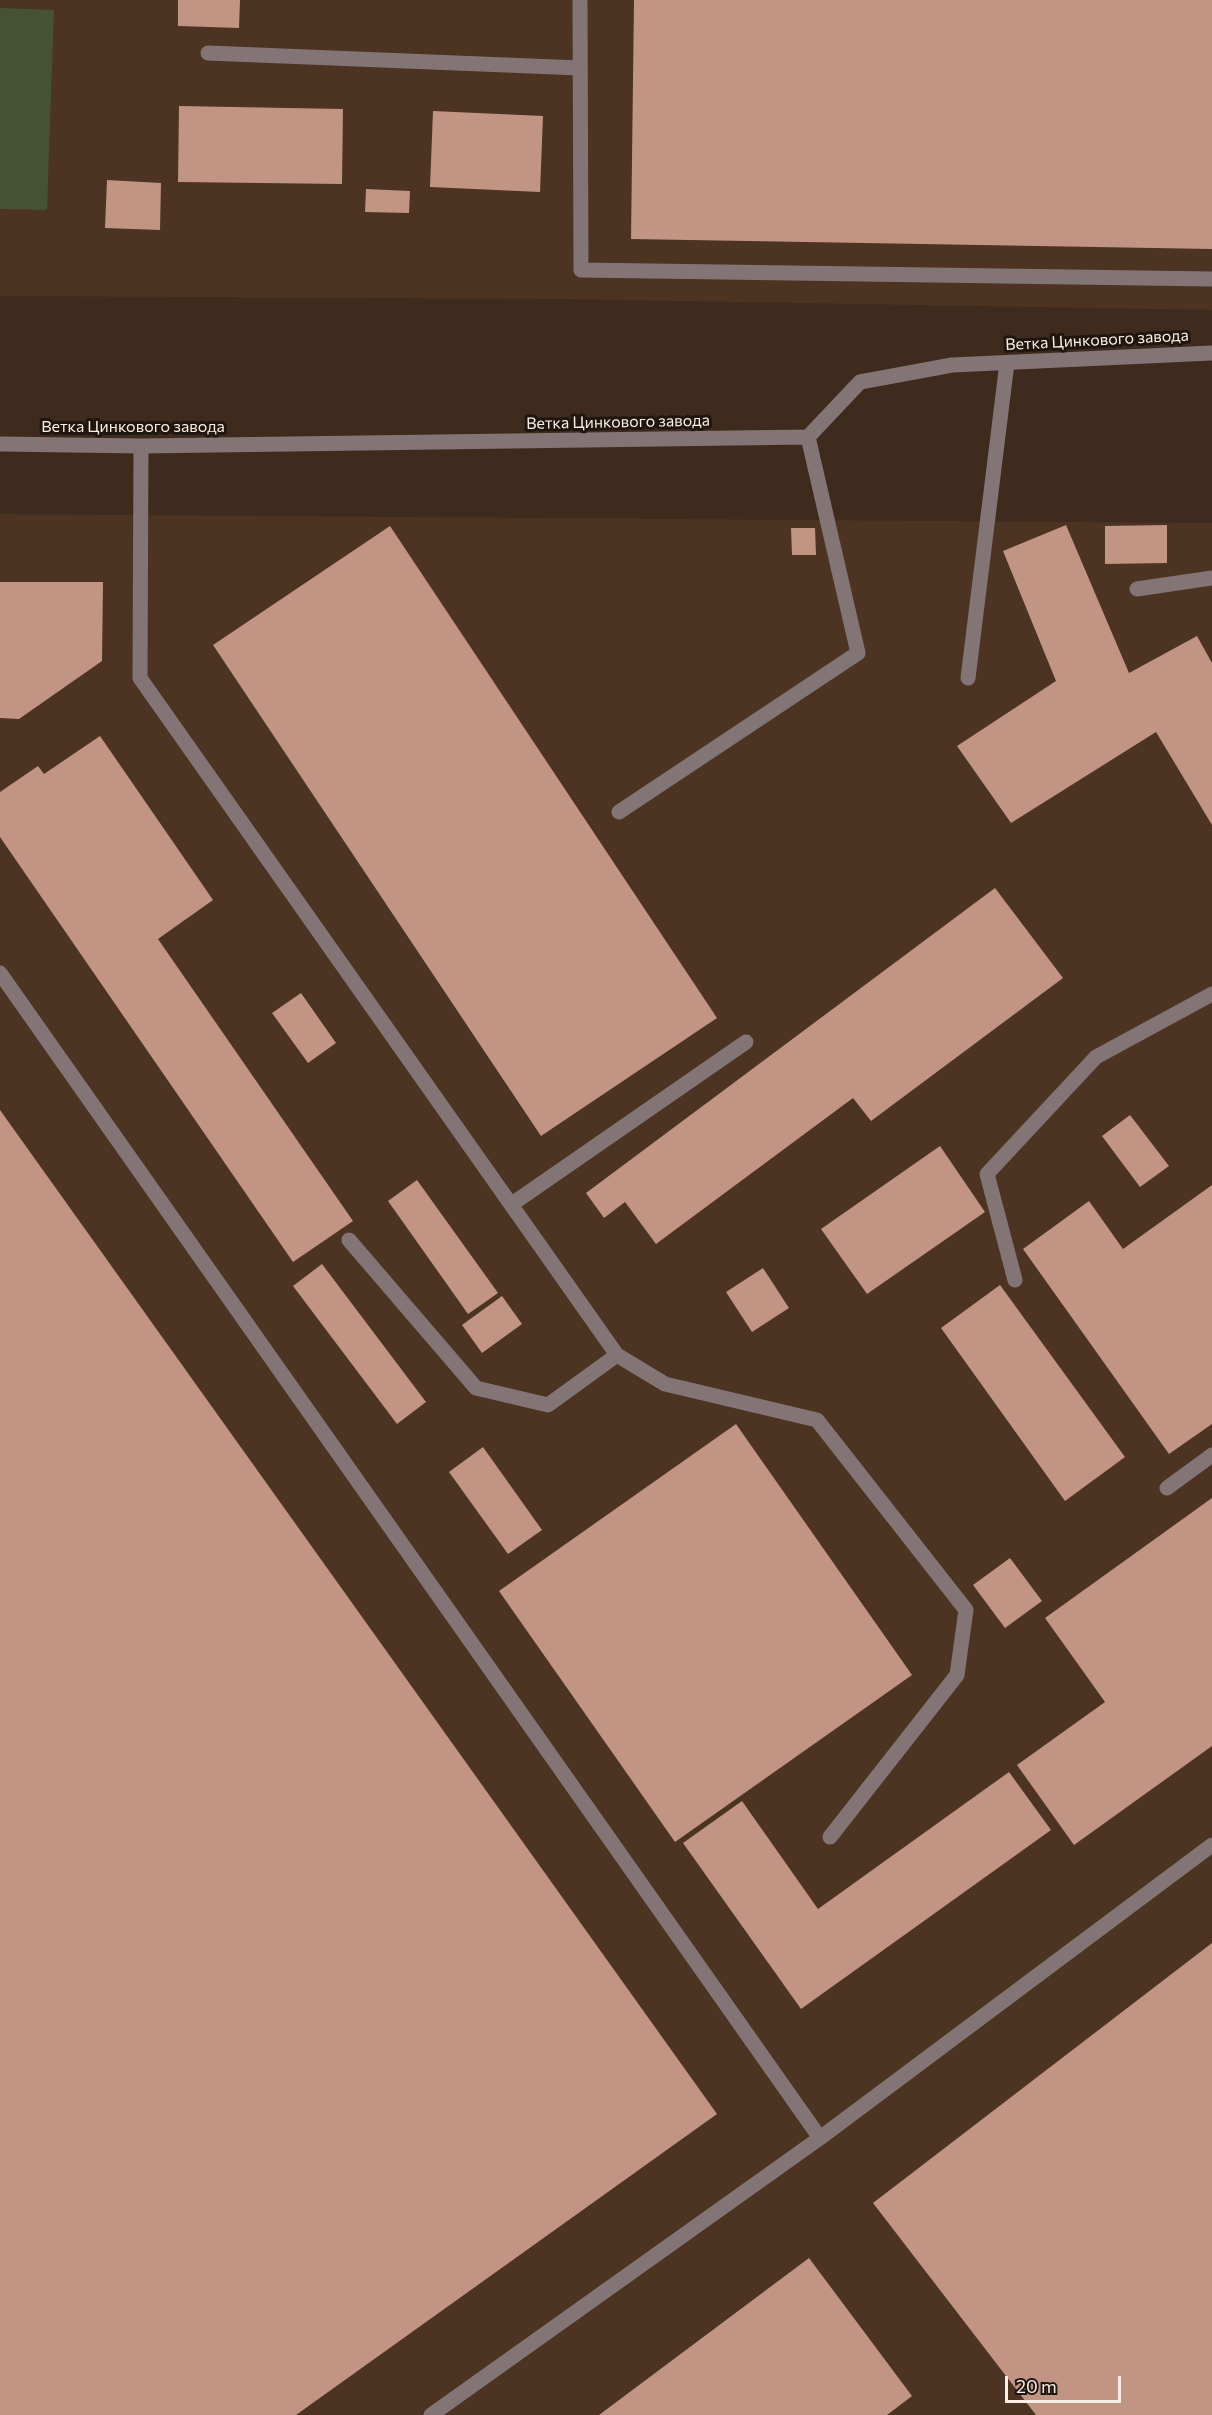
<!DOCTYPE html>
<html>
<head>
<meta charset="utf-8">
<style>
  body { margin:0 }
  #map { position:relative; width:1212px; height:2415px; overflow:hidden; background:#3e2b1e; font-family:Commissioner,sans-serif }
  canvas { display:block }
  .scale { position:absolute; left:1005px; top:2376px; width:116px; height:27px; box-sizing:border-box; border:3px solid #faede5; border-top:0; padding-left:8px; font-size:18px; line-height:21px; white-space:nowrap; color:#faede5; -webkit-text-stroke:4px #1f1610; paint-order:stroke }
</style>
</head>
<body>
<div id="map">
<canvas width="1212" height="2415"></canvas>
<div class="scale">20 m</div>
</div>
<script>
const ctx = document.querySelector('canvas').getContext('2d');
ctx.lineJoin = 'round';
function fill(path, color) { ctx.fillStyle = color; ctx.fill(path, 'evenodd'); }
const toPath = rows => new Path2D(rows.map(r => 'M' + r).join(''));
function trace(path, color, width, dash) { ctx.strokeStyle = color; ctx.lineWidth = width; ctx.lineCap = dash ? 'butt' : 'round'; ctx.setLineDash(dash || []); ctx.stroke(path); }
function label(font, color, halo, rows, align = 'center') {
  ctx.font = font + ' Commissioner,sans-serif'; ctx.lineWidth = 6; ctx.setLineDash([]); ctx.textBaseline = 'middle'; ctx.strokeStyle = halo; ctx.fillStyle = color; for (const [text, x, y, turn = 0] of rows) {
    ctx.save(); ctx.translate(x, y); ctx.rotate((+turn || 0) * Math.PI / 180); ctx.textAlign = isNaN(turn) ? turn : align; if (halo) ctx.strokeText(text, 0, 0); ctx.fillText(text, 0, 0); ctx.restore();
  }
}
const built = toPath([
  [0,0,1212,0,1212,310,558,299,0,296],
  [0,514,1212,523,1212,2415,0,2415]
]);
const green = toPath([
  [0,8,54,10,47,210,0,209]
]);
const building = toPath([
  [178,0,240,0,239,28,178,26],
  [634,0,1212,0,1212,249,631,239],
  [179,106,343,109,342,184,178,182],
  [433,111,543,116,540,192,430,187],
  [107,180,161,183,160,230,105,228],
  [366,189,410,191,409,213,365,212],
  [1066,525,1129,673,1197,636,1212,663,1212,825,1156,732,1011,823,957,746,1056,681,1003,551],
  [1167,525,1167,563,1105,564,1105,526],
  [390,526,717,1018,541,1136,213,645],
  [791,528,815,528,816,555,792,555],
  [0,582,103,582,102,661,19,719,0,718],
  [100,736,213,900,158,939,353,1221,293,1262,0,837,0,792,38,766,44,774],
  [995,888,1063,978,871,1121,853,1098,656,1244,625,1202,604,1218,586,1193],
  [301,993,336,1043,308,1063,272,1013],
  [0,1110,717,2114,296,2415,0,2415],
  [1130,1115,1169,1166,1140,1187,1102,1136],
  [940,1146,985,1212,867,1294,821,1229],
  [417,1180,498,1293,468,1314,388,1201],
  [1212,1185,1212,1424,1169,1454,1023,1249,1089,1201,1123,1249],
  [322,1264,426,1402,397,1424,293,1286],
  [763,1268,789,1308,752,1332,726,1292],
  [1000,1285,1125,1457,1065,1501,941,1328],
  [502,1296,522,1324,482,1353,462,1325],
  [736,1424,912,1675,675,1842,499,1591],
  [483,1447,542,1530,508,1554,449,1472],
  [1212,1498,1212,1746,1074,1845,1017,1765,1105,1702,1045,1618],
  [1010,1558,1042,1601,1005,1628,973,1585],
  [1009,1772,1051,1830,801,2009,683,1843,742,1801,818,1909],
  [1212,1943,1212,2415,1036,2415,873,2203],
  [809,2258,912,2396,887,2415,599,2415]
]);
const minor = toPath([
  [580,0,581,270,1212,279],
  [208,53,580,68],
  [0,444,141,446,808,437,860,382,952,365,1212,353],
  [141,446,140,678,617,1355,665,1384,817,1420,966,1610,957,1675,830,1837],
  [1137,589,1212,578],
  [968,678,1007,363],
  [619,812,858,653,808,437],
  [0,973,820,2138,431,2415],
  [512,1204,746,1042],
  [349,1240,476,1388,548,1405,617,1355],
  [1015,1280,987,1174,1096,1057,1212,994],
  [1167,1488,1212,1455],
  [820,2138,1212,1845]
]);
const streetNames = [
  ["Ветка Цинкового завода",1097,340,-3],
  ["Ветка Цинкового завода",618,422,-1],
  ["Ветка Цинкового завода",133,427]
];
fill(built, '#4c3322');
fill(green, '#475235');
fill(building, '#c29483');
trace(minor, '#837576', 15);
label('16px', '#faede5', '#1f1610', streetNames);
</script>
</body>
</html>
